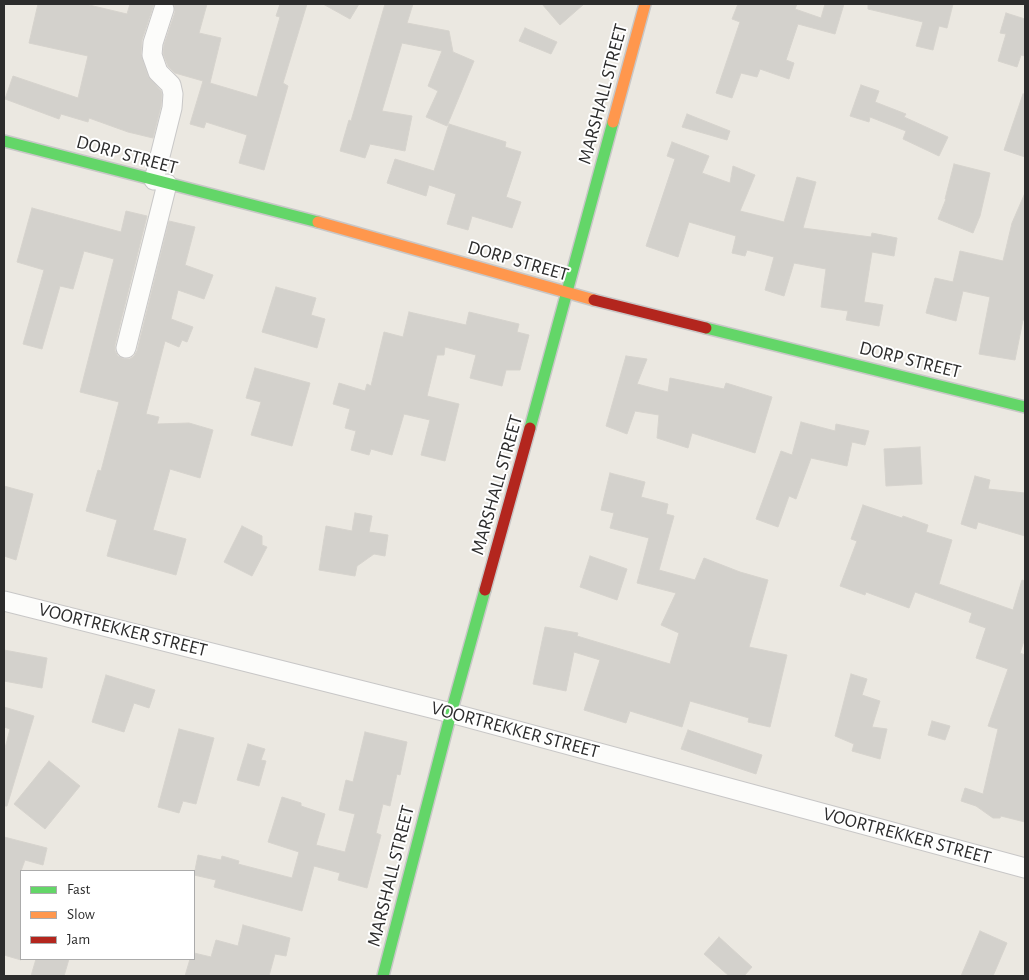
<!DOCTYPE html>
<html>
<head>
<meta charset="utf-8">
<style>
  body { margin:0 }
  #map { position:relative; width:1029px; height:980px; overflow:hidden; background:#ebe8e1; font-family:"Alegreya Sans",sans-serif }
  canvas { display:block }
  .frame { position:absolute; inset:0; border:5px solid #2c2c2c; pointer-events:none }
  .legend { position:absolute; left:20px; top:870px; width:175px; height:90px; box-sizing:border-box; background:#fff; border:1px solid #ababab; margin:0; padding:6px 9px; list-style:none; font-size:15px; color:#2c2c2c }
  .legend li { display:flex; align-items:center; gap:10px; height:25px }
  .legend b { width:25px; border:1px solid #ababab }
</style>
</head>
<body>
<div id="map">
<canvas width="1029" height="980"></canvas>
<div class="frame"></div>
<ul class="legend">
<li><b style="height:6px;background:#63d668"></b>Fast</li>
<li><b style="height:6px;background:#ff974d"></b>Slow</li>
<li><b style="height:6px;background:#b3261e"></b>Jam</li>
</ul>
</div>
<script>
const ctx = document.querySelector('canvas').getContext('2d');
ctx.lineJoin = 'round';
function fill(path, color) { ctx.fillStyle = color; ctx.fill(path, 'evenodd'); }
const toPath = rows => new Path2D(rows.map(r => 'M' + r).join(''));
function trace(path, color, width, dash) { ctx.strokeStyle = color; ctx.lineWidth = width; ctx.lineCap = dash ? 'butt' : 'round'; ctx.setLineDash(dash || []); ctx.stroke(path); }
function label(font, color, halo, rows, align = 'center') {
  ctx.font = font + ' "Alegreya Sans",sans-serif'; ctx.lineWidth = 4; ctx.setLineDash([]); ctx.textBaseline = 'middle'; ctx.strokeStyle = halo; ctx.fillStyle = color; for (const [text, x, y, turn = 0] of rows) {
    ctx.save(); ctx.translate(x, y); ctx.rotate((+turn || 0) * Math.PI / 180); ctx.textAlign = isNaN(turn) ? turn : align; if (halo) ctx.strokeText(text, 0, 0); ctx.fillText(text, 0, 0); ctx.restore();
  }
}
const building = toPath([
  [38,4,85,4,127,14,130,4,154,4,142,40,141,54,148,76,161,91,162,95,161,106,153,138,128,132,89,118,88,122,61,114,59,119,5,99,13,76,78,98,88,56,29,43,38,4],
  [174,4,207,4,199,33,221,38,210,83,257,97,280,17,276,16,280,4,307,4,283,83,288,86,264,170,239,163,247,135,206,122,204,128,190,124,203,81,175,73,168,66,163,54,164,45,175,12,174,4],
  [323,4,359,4,350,19,323,4],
  [385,4,413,4,407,23,449,31,453,52,474,61,447,126,426,117,438,91,428,86,442,51,402,43,382,111,412,116,405,151,370,144,365,158,340,151,349,120,351,121,385,4],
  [542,4,584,4,560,25,542,4],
  [738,4,797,4,795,9,821,18,825,4,844,4,835,34,798,24,786,60,794,63,789,79,760,69,757,77,741,73,732,98,716,93,740,22,732,19,738,4],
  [868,4,953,4,947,28,939,26,933,50,916,46,923,22,868,9,868,4],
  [1006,13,1025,19,1025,56,1021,55,1017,67,998,61,1006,34,1000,33,1006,13],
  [525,28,557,42,551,54,519,41,525,28],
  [861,85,879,91,875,102,906,114,904,117,948,137,939,156,903,139,906,131,870,117,869,122,850,116,861,85],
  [1023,94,1025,94,1025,157,1004,150,1023,94],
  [687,114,730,131,727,140,682,127,687,114],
  [449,124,506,142,505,147,521,152,506,197,521,202,512,228,472,216,468,230,447,224,456,194,429,185,426,196,387,183,395,159,434,171,449,124],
  [672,142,709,156,702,173,730,183,733,166,755,175,740,211,784,222,797,177,816,182,803,228,871,237,872,233,897,238,894,256,872,252,864,302,883,305,879,326,846,320,848,311,821,307,826,269,794,263,784,296,765,290,774,257,747,250,745,256,732,253,736,236,689,222,678,257,646,246,675,159,667,156,672,142],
  [954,164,990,173,980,216,973,233,938,219,946,199,945,199,954,164],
  [1025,193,1025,320,1023,320,1015,360,979,354,990,297,963,291,956,321,926,313,935,278,953,282,960,251,1003,261,1012,223,1025,193],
  [32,208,121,232,126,211,147,216,115,345,115,351,118,356,124,359,130,359,134,356,137,351,169,221,195,227,185,265,213,275,204,299,178,290,171,319,193,327,187,342,182,340,179,347,165,341,146,414,159,417,157,424,189,423,213,430,200,478,170,469,153,530,186,539,176,575,107,556,117,520,86,511,98,470,101,471,119,402,80,392,114,259,84,251,73,289,60,286,42,349,23,344,44,270,17,262,32,208],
  [276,287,316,298,311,315,325,319,317,348,262,332,276,287],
  [409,312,466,325,469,312,519,324,517,332,529,335,520,370,506,370,502,386,470,378,476,355,445,347,444,355,437,355,427,396,459,404,445,461,421,455,430,420,404,414,392,455,371,449,369,455,351,450,356,431,345,428,350,409,333,404,339,383,365,391,367,384,371,386,384,332,403,337,409,312],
  [626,356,647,359,637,384,668,392,670,378,724,389,726,383,772,397,755,453,692,433,688,448,657,438,659,415,635,411,627,434,606,426,626,356],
  [255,368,310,383,292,446,251,435,261,402,246,398,255,368],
  [801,422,835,431,836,424,869,431,865,445,852,442,847,466,811,458,796,499,789,496,778,527,756,519,781,451,792,455,801,422],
  [920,447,922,484,886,486,884,449,920,447],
  [610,473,645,482,641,497,668,504,666,514,674,516,659,570,695,580,704,558,740,572,768,580,749,647,787,655,770,727,748,722,749,718,690,701,682,727,630,711,626,723,584,710,600,660,574,652,566,691,533,684,545,627,578,633,577,636,670,664,679,633,661,625,676,593,637,583,649,538,610,528,614,513,601,510,610,473],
  [975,476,990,480,988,489,1025,493,1024,520,1025,520,1025,536,978,522,976,529,961,524,975,476],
  [4,486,33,494,16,560,4,556,4,486],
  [863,505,902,518,903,516,928,525,926,532,952,540,939,584,1013,610,1022,580,1025,581,1025,638,1020,653,1025,655,1025,822,1001,816,1000,818,993,818,976,806,961,801,965,788,983,794,998,729,988,726,1008,669,976,658,986,628,969,622,972,613,915,592,909,608,866,592,865,595,840,586,857,541,851,539,863,505],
  [355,513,372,516,369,532,388,535,385,556,374,554,357,566,355,576,319,570,326,526,352,531,355,513],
  [242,526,262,536,262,545,267,547,252,576,224,562,242,526],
  [590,556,627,569,617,600,580,587,590,556],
  [4,650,47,658,42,688,4,681,4,650],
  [851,674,867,679,862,695,880,701,872,727,887,729,880,759,852,751,854,744,835,736,851,674],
  [106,675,155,690,149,708,134,703,124,732,92,722,106,675],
  [4,707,34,716,7,806,4,806,4,752,10,729,4,727,4,707],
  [932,721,950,726,945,740,928,735,932,721],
  [179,729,214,738,196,804,183,801,179,813,158,807,179,729],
  [688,730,762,755,756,774,681,749,688,730],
  [365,732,407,742,400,775,397,774,390,806,383,804,376,833,381,835,367,888,338,880,340,873,314,866,302,911,214,887,216,880,194,875,198,855,221,860,222,856,239,861,238,864,292,878,299,852,268,842,282,797,301,803,301,806,325,814,316,845,345,852,355,814,339,810,346,780,353,782,365,732],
  [248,744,265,749,261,760,266,761,259,786,237,780,248,744],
  [49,761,80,786,45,829,14,804,49,761],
  [4,837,47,848,43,865,25,860,21,871,21,960,4,955,4,837],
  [243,925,290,938,286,956,275,954,269,976,185,976,190,959,194,959,194,953,211,957,216,940,238,946,243,925],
  [980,931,1007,943,993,976,961,976,980,931],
  [719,937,752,967,744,976,729,976,704,954,719,937],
  [36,959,69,959,64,976,31,976,36,959]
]);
const street = toPath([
  [154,180,172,108,173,94,171,85,158,72,152,55,153,43,164,9],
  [126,348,167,184],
  [4,601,451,713,1025,868]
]);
const fast = toPath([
  [4,141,318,222],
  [706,328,1025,407],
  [530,428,613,122],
  [383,976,451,713,485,590]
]);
const slow = toPath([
  [613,122,645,4],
  [318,222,594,300]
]);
const jam = toPath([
  [594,300,706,328],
  [485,590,530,428]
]);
const streetNames = [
  ["MARSHALL STREET",603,94,-75],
  ["DORP STREET",127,155,15],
  ["DORP STREET",518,261,16],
  ["DORP STREET",910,360,14],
  ["MARSHALL STREET",497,485,-74],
  ["VOORTREKKER STREET",123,630,14],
  ["VOORTREKKER STREET",515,730,15],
  ["VOORTREKKER STREET",907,836,15],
  ["MARSHALL STREET",391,876,-76]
];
fill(building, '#d3d1cc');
trace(building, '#d6d3cd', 1);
trace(street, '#c8c7c7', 21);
trace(fast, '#c8c7c7', 14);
trace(slow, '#c8c7c7', 14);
trace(jam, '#c8c7c7', 14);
trace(street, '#fcfcfa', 19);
trace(fast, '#63d668', 11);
trace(slow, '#ff974d', 11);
trace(jam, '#b3261e', 11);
label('19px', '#2c2c2c', '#fff', streetNames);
</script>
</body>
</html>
